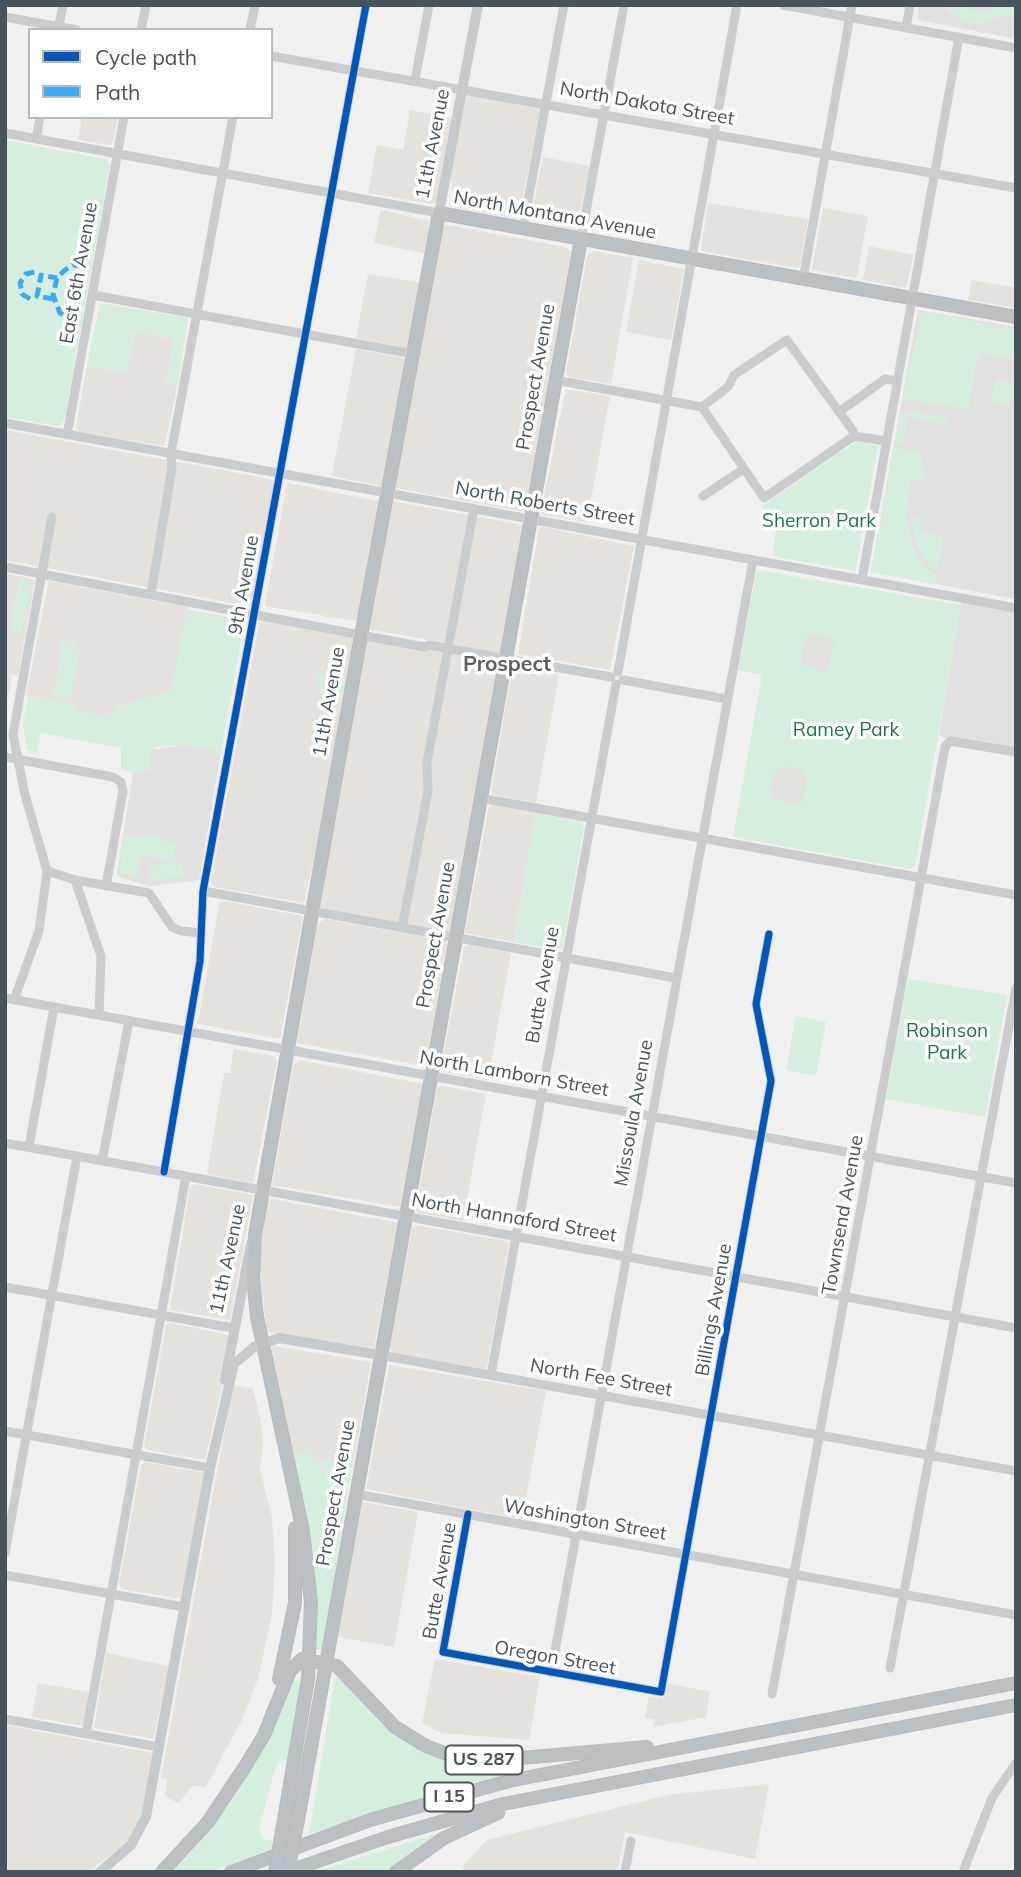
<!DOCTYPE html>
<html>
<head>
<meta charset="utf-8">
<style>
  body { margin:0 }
  #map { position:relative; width:1021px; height:1877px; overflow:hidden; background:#f0f0f0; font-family:Mulish,sans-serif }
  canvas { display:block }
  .frame { position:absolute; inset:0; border:7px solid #48545b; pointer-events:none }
  .legend { position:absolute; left:28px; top:28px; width:245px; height:91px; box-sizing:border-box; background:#fff; border:2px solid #b6bbbd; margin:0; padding:9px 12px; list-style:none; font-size:21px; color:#48545b }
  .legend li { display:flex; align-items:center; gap:14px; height:35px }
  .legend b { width:35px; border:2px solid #b6bbbd }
</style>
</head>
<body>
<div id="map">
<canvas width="1021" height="1877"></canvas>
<div class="frame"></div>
<ul class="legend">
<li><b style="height:9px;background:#0057b8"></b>Cycle path</li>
<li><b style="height:9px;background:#3fa9f5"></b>Path</li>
</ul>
</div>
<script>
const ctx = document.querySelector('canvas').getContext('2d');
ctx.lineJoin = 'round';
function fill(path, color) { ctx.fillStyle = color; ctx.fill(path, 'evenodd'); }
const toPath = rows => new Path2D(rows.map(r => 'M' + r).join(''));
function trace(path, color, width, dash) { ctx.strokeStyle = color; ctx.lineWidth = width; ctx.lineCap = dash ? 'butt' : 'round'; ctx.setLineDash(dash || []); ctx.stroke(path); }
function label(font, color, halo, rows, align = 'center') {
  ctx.font = font + ' Mulish,sans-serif'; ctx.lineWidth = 7; ctx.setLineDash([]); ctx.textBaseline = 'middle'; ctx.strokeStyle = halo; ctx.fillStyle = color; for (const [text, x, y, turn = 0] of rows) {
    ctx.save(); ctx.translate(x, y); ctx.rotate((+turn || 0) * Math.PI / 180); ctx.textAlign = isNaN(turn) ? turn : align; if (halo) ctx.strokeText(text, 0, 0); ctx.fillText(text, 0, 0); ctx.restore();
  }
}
const commercial = toPath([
  [471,94,541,109,518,219,458,208,453,204,451,176,466,98],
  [410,110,452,118,436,202,432,204,368,193,377,145,403,150],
  [82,117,118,117,113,142,109,145,78,140],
  [543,157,590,166,576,230,530,219],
  [708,203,808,219,800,266,797,268,701,251],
  [823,208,868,216,857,278,812,270],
  [381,210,429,221,427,254,374,243],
  [447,225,565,247,571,251,525,512,395,488,442,229],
  [869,246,914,255,906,288,863,280],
  [594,251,633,258,611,384,569,377,566,373,587,256],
  [639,260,684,269,671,340,626,332],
  [368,274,422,283,410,345,406,348,356,338],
  [972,280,1016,288,1016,308,968,300],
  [136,332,174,339,166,382,178,384,164,446,78,432,76,428,87,366,126,373],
  [356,349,403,358,406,362,384,483,379,486,332,476],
  [566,389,610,396,587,522,543,515,541,511],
  [5,430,275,480,252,607,5,560],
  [287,483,379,501,357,621,265,606],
  [391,501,524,525,501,653,368,629],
  [543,527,634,546,610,670,518,654,539,529],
  [5,573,35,580,18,676,8,675,12,678,8,698,5,698],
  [49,581,188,607,172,690,122,706,116,703,113,712,106,716,74,710,74,705,26,695],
  [263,621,352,638,353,641,319,836,304,903,215,887,211,882,259,623],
  [367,637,500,661,451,932,319,908],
  [516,667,559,675,536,803,493,795,491,791,512,670],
  [492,805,536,813,513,942,465,933,489,807],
  [224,901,303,916,280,1039,198,1024,219,904],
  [325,919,448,941,425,1066,297,1043,317,924],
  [468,945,511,953,488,1080,444,1072,441,1067,464,947],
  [234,1049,273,1056,277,1061,253,1183,207,1174,224,1073,230,1073],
  [300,1060,423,1084,400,1207,272,1185,293,1065],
  [442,1086,486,1094,463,1221,418,1213,416,1209,437,1088],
  [195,1184,253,1195,230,1320,170,1310,190,1187],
  [272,1199,398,1223,374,1348,267,1332,259,1267,266,1203],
  [415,1225,506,1241,509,1244,487,1367,483,1369,392,1353,389,1349,412,1228],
  [171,1323,228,1335,220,1395,205,1460,148,1450,144,1446,166,1325],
  [273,1346,371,1362,353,1467,294,1465,270,1355],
  [389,1365,546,1391,522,1519,366,1489],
  [233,1385,253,1389,261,1421,263,1441,260,1470,272,1518,275,1565,272,1614,258,1679,242,1720,205,1788,194,1785,178,1803,165,1796,167,1779,161,1778],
  [145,1462,205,1473,181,1599,122,1589,119,1585,141,1465],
  [362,1502,418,1512,394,1647,338,1637],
  [106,1653,170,1666,153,1739,94,1728],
  [435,1659,540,1677,529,1740,441,1733,422,1723],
  [38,1683,89,1692,83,1726,32,1717],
  [667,1683,710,1692,706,1717,653,1727,655,1720,645,1718,649,1697,664,1698],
  [5,1725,153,1753,144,1807,132,1837,122,1847,88,1872,5,1872],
  [769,1784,755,1859,625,1832,617,1872,461,1872,465,1863,487,1840,668,1795]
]);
const education = toPath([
  [918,5,1016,5,1016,39,918,20],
  [918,310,1016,327,1016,599,871,572],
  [962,598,1016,608,1016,752,948,741,939,734],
  [182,745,221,751,199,880,151,886,121,878,117,874,133,773,150,770,149,754,152,750]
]);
const green = toPath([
  [942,5,958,5,981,13,1000,5,1015,5,1012,18,1005,15,981,24,961,21],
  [5,140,105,159,110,163,65,417,59,426,5,417],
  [100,303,188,318,178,384,166,382,174,339,136,332,126,373,87,366],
  [921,312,1016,329,1016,359,979,353,968,409,903,399],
  [995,379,1016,383,1016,396,1012,395,1010,406,991,402],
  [901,410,948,419,947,425,908,417,902,446,895,445],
  [859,440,878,446,855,571,773,556,776,527,762,506],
  [894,448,920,453,927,482,911,480,906,517,915,552,923,565,937,576,936,583,872,572],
  [912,517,921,518,919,531,944,536,937,571,930,567,916,545],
  [757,570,961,605,915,866,910,869,733,837,762,675,738,670],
  [19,578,33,582,21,633,10,628],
  [187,609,245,620,221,751,182,745,157,747,149,754,150,770,133,773,121,768,121,748,41,733,37,753,27,750,23,725,28,696,75,705,74,710,106,716,113,712,116,703,122,706,172,690],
  [63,640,74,642,76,648,80,649,71,697,68,700,53,697],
  [319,672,345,677,342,698,319,694,319,681,311,676,318,675],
  [536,813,580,821,584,825,563,945,559,950,513,942],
  [159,836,161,841,176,843,173,861,141,856,137,876,119,873,124,837],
  [183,862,183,877,150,881,148,866],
  [908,979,1007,995,985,1117,886,1099],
  [796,1016,826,1022,816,1076,786,1070],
  [345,1443,356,1444,322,1650,315,1649,315,1611,292,1457,312,1448,316,1461,332,1458,332,1464,339,1464,346,1462,349,1447],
  [340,1677,384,1725,397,1735,445,1758,486,1765,520,1764,523,1770,309,1834,335,1678],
  [289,1680,303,1681,288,1761,280,1760,274,1772,259,1828,263,1838,275,1843,274,1847,212,1872,171,1872,185,1859,233,1800,264,1742],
  [451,1829,403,1858,389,1872,314,1872]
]);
const sand = toPath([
  [813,633,834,640,829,669,823,672,801,664,804,639],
  [790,767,801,771,807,779,803,800,799,804,774,799,769,792,775,773,782,768]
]);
const minor = toPath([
  [783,5,1016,48],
  [5,17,77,30],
  [906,28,910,5],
  [58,30,63,5],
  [141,30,146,5],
  [250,30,255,5],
  [271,56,1016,188],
  [415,80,429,5],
  [5,133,439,213],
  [36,139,40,117],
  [523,228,564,5],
  [581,239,624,5],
  [803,279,852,5],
  [93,295,413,354],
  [555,380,702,407,728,387,734,375,787,340,853,431,854,436],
  [702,407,764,498,854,436],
  [839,412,885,379,897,381],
  [5,423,1016,608],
  [67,435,124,117],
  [854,436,886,441],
  [703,496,742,470],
  [5,567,424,647,429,645,611,677],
  [862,579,959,37],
  [151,594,172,468,171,454,233,117],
  [618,672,737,5],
  [623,680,726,699],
  [5,757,113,777,121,782,123,791,106,886],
  [480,798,1016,895],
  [47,871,75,880,149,893,172,927,181,931,201,933],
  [75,880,101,956,99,1015],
  [203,891,676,978],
  [402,928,428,791,427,762,474,509],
  [5,998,1016,1183],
  [14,1000,39,931,47,871,25,795,13,734,52,517],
  [5,1143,1016,1328],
  [29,1147,54,1007],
  [102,1161,129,1021],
  [164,1172,200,961,203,891,366,5],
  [5,1287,233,1328],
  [380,1355,1016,1471],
  [491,1375,616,684],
  [5,1431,210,1468],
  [356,1494,1016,1615],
  [468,1514,443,1652,661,1692,771,1081,756,1004,769,934],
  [5,1553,77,1156],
  [5,1575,184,1607],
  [890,1668,1016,988],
  [551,1673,753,560],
  [772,1694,945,747,950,741,1016,752],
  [5,1719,159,1747],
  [86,1734,186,1176],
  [625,1872,631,1841],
  [963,1872,992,1798,1016,1763]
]);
const major = toPath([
  [439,213,478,5],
  [225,1380,251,1244],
  [100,1872,131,1845,146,1817,210,1468,234,1364,254,1347,279,1338,380,1355]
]);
const highway = toPath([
  [279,1679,295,1603,295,1528],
  [240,1775,264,1735,290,1671,302,1659,337,1666,395,1727,426,1746,452,1756,509,1759,647,1747],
  [298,1820,581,239],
  [283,1825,308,1679,311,1602,303,1531,257,1317,253,1278,255,1235,360,641,439,213,1016,317],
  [162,1872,208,1822,244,1768],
  [231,1872,370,1820,509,1781,1016,1683],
  [286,1872,388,1837,503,1804,1016,1705],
  [396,1872,444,1838,498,1813]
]);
const highwayBridge = toPath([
  [275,1872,283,1825],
  [288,1872,298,1820]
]);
const quiet = toPath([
  [30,299,22,294,20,283,26,274,35,272],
  [53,299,37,296,39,286,41,275,57,278],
  [76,322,60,313,53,295,57,278,65,270,73,265,86,266]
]);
const cycleway = toPath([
  [164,1172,200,961,203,891,366,5],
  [468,1514,443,1652,661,1692,771,1081,756,1004,769,934]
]);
const shields = [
  [484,1760,77],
  [449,1797,49]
];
const shieldNames = [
  ["US 287",484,1760],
  ["I 15",449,1797]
];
const streetNames = [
  ["North Dakota Street",647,104,10],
  ["11th Avenue",433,144,-79],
  ["North Montana Avenue",555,215,10],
  ["East 6th Avenue",79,273,-80],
  ["Prospect Avenue",536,377,-80],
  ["North Roberts Street",545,504,10],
  ["9th Avenue",244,585,-80],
  ["11th Avenue",329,702,-80],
  ["Prospect Avenue",436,935,-80],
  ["Butte Avenue",543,985,-80],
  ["North Lamborn Street",514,1074,10],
  ["Missoula Avenue",634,1113,-80],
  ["Townsend Avenue",843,1215,-80],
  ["North Hannaford Street",514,1218,10],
  ["11th Avenue",228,1259,-78],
  ["Billings Avenue",714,1310,-80],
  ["North Fee Street",601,1378,10],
  ["Prospect Avenue",336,1493,-80],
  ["Washington Street",585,1520,10],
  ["Butte Avenue",440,1581,-80],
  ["Oregon Street",555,1658,10]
];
const parkNames = [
  ["Sherron Park",819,521],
  ["Ramey Park",846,730],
  ["Robinson",947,1031],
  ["Park",947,1053]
];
const neighbourhoodNames = [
  ["Prospect",507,665]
];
fill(commercial, '#e5e2de');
fill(education, '#e2e1e1');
fill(green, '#d6eedd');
fill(sand, '#e3e1dd');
trace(highway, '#b6bbbe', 14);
trace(minor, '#caccce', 9);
trace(major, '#c7cacc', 10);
trace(highway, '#bbc0c4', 12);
trace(highwayBridge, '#b6bbbe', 14, []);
trace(highwayBridge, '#bbc0c4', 12);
trace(quiet, '#3fa9f5', 5, [10, 5]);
trace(cycleway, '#0057b8', 7);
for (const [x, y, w] of shields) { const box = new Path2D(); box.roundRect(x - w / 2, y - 14.5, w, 29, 5); ctx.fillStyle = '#fff'; ctx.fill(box); trace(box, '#48545b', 2); }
label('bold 18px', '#48545b', null, shieldNames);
label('19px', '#48545b', '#fff', streetNames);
label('19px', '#1e7743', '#fff', parkNames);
label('bold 21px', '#5c6063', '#fff', neighbourhoodNames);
</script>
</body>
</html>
